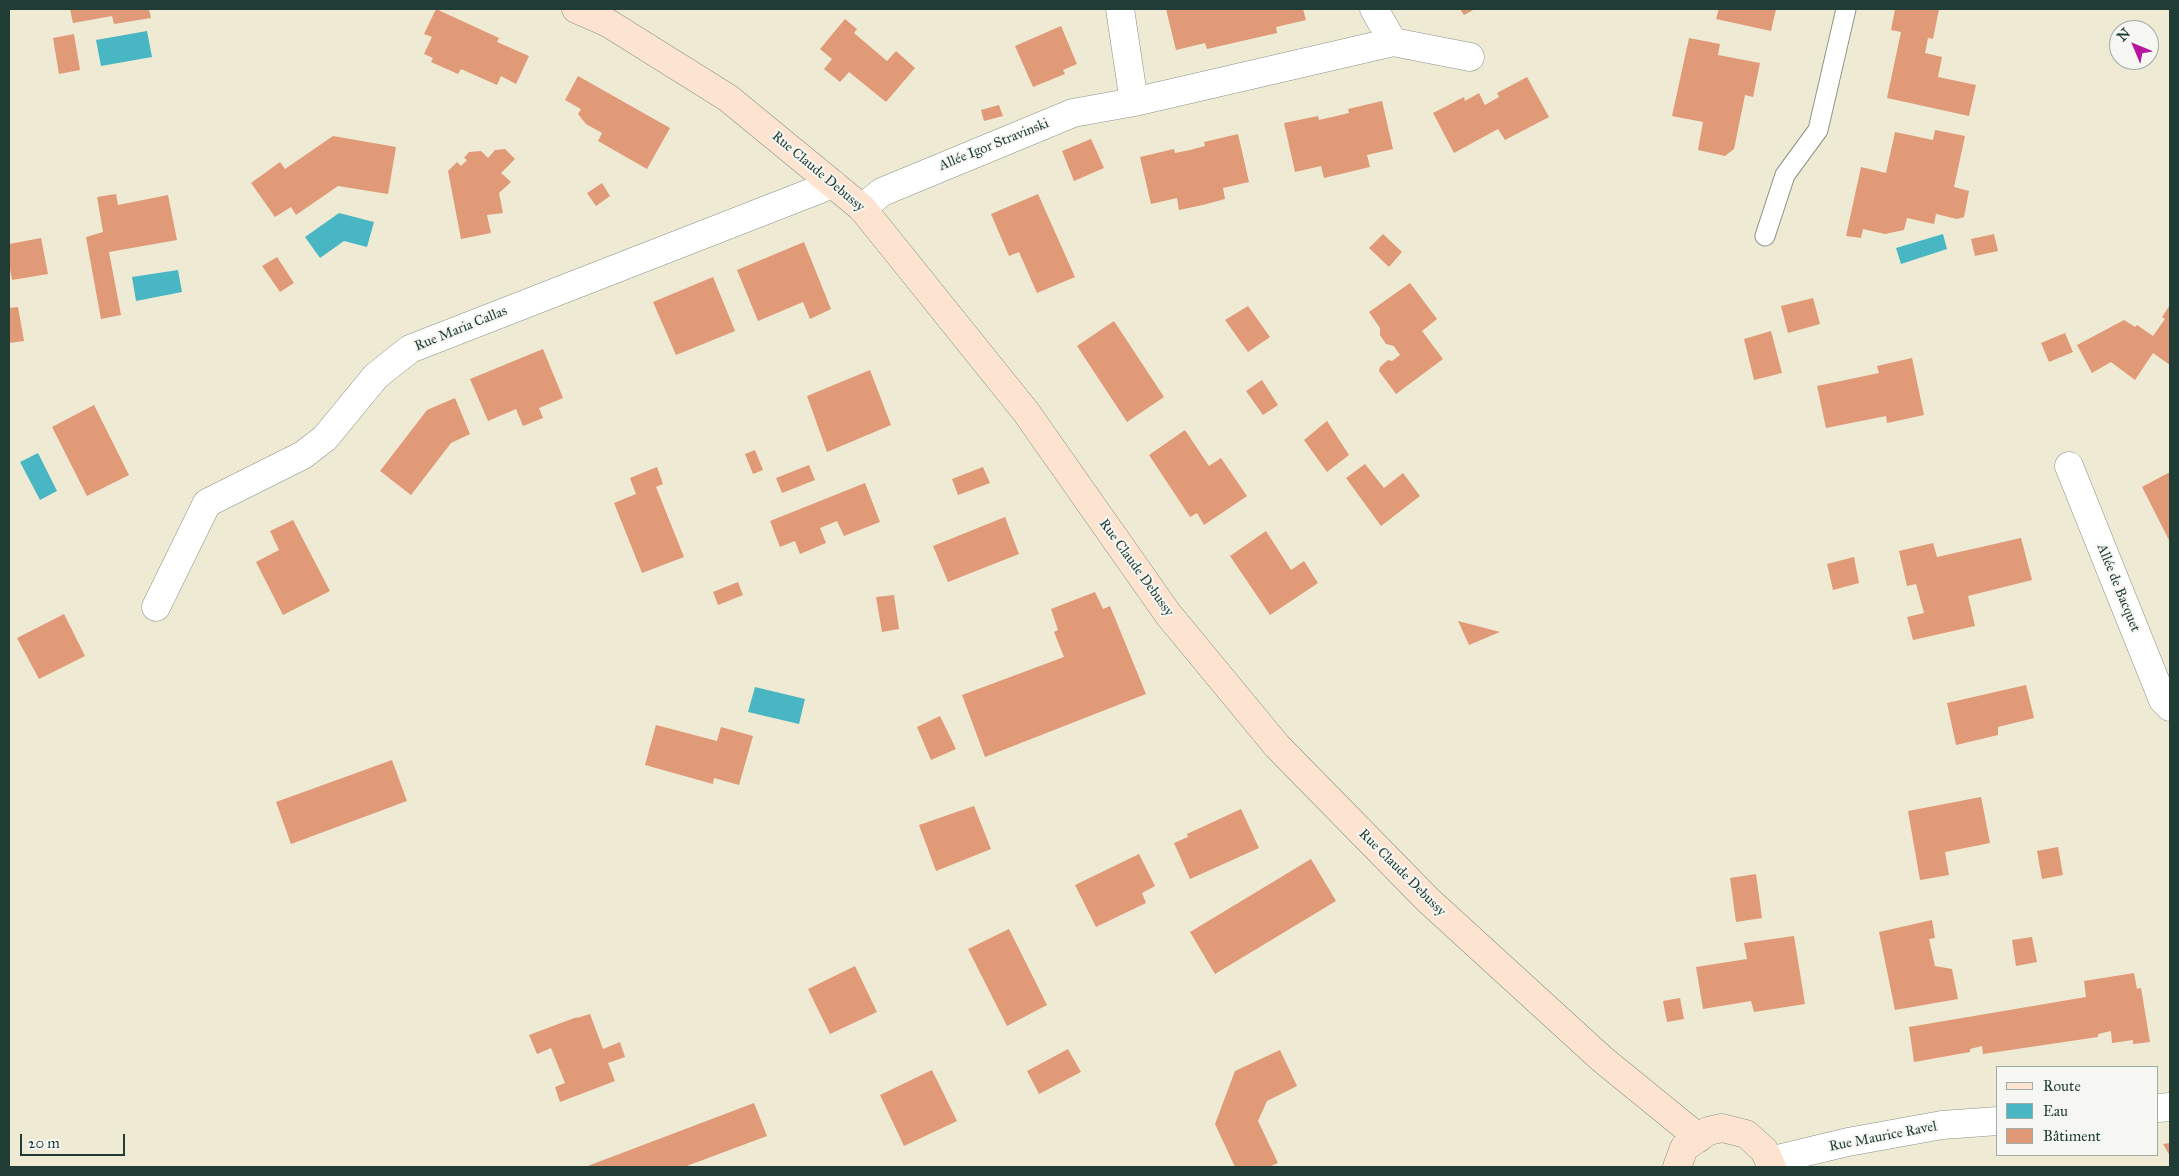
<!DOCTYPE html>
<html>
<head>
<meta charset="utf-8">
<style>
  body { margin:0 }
  #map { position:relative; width:2179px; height:1176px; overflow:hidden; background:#efead4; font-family:"IM FELL Great Primer",serif }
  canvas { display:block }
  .frame { position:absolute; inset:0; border:10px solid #1f3d34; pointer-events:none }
  .legend { position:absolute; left:1996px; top:1066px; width:162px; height:90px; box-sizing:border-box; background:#f6f6f2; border:1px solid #a0aca6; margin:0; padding:6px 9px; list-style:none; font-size:15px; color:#1f3d34 }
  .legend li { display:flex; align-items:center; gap:10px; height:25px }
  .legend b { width:25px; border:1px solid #a0aca6 }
  .north { position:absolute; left:2109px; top:20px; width:50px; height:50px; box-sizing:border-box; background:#f6f6f2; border:1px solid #a0aca6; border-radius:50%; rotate:315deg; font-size:14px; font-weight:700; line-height:20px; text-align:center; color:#1f3d34 }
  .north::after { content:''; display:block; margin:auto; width:18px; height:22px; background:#b5179e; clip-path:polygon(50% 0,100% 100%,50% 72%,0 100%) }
  .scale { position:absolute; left:20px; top:1134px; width:105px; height:22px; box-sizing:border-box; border:2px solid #1f3d34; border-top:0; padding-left:6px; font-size:15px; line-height:18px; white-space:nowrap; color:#1f3d34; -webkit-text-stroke:4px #f6f6f2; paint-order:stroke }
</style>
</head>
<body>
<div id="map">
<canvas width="2179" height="1176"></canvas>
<div class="frame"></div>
<ul class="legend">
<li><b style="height:6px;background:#fde4d1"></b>Route</li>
<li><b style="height:14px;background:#49b7c3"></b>Eau</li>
<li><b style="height:14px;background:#e09a77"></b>Bâtiment</li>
</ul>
<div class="north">N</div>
<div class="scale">20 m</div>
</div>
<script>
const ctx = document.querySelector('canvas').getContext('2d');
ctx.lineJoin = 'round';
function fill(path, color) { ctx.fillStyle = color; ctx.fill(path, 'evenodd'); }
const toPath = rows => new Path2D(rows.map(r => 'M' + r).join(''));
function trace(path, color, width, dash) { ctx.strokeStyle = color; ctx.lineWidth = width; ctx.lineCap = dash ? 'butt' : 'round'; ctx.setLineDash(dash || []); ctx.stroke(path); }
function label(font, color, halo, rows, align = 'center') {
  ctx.font = font + ' "IM FELL Great Primer",serif'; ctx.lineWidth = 4; ctx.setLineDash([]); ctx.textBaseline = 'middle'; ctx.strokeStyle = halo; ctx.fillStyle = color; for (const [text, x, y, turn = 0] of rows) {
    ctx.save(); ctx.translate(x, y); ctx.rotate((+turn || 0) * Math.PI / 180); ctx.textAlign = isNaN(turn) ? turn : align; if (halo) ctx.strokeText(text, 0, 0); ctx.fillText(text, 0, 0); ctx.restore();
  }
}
const water = toPath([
  [147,31,152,57,101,66,96,40],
  [339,213,374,222,367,247,344,241,320,258,305,237],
  [1943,234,1947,249,1901,264,1896,248],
  [178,270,182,292,136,301,132,277],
  [38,453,57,491,40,500,20,462],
  [755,687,805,699,799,724,748,712]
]);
const building = toPath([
  [70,9,149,9,151,18,114,24,112,16,73,23],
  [436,9,499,38,497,42,529,56,516,84,501,76,497,85,461,69,458,74,431,62,433,58,424,54,432,37,424,34],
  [1166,9,1303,9,1306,20,1276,27,1277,33,1207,49,1205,43,1176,50],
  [1460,9,1475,9,1464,15],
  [1719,9,1776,9,1771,31,1716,19],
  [1895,9,1939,9,1933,39,1928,38,1925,53,1942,57,1938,77,1976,85,1969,116,1887,98,1901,32,1891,30],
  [845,19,857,29,854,33,887,61,896,51,915,68,886,102,849,72,840,82,824,69,832,59,820,49],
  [1061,26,1077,64,1063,70,1065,74,1033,87,1015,46],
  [74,34,80,70,59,74,53,38],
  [1689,38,1720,44,1718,55,1760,63,1753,97,1745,95,1734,149,1725,156,1698,150,1703,122,1672,116],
  [578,76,670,128,647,169,598,141,602,133,586,124,578,114,581,109,565,100],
  [1527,77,1549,117,1505,140,1498,129,1454,153,1433,113,1464,97,1465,101,1479,93,1485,105,1499,97,1497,93],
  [1382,101,1393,149,1367,155,1370,167,1324,178,1321,166,1295,172,1284,123,1318,116,1319,120,1349,113,1348,109],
  [999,105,1003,116,984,121,981,110],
  [1935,130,1965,136,1954,187,1969,191,1964,217,1957,219,1936,214,1934,224,1907,218,1904,230,1885,234,1863,229,1861,238,1846,236,1861,167,1886,173,1895,132,1933,140],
  [1238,134,1249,182,1223,188,1225,199,1203,205,1179,210,1177,198,1151,204,1140,157,1174,149,1175,153,1190,150,1205,146,1204,142],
  [333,136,396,147,388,194,338,186,296,215,291,207,275,217,251,183,280,162,285,169],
  [1091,139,1104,168,1074,181,1062,151],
  [505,149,515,159,501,173,511,182,499,193,503,213,487,215,491,233,461,239,448,171,457,162,461,166,467,160,464,158,469,152,481,151,488,158,495,150],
  [602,183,610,196,596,206,587,193],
  [116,194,118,205,168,195,177,240,109,252,121,315,101,319,86,237,103,232,97,197],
  [1038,194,1075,277,1037,293,1019,252,1009,256,991,214],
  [1383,234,1402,252,1389,267,1369,248],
  [1994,234,1998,251,1975,256,1971,239],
  [41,238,48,274,12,280,9,264,9,244],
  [804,242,831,309,810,319,803,302,758,321,737,270],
  [277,257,294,283,280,292,262,266],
  [713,277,735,331,676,355,653,302],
  [1410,283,1437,319,1422,331,1443,359,1396,394,1379,371,1380,367,1388,360,1392,361,1400,355,1394,346,1386,344,1380,335,1380,328,1369,312],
  [1813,298,1820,324,1788,333,1781,306],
  [2170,305,2170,365,2153,353,2135,380,2111,362,2092,373,2077,345,2124,320,2135,327,2137,325,2153,336,2165,319,2162,317],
  [1248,306,1270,337,1248,352,1225,320],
  [18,307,24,341,9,343,9,308],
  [1114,321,1164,397,1127,422,1077,346],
  [1771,331,1782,373,1754,380,1744,339],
  [2065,333,2073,352,2049,362,2041,343],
  [543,349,563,398,539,408,543,418,523,426,516,409,488,421,470,379],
  [1912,358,1924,415,1887,423,1886,416,1826,428,1817,386,1879,373,1877,366],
  [870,370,891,425,827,452,807,396],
  [1262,380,1278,405,1263,415,1246,391],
  [455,398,470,434,451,443,411,495,380,471,427,410],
  [94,405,129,475,87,496,52,427],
  [1327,421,1349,455,1327,472,1304,440],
  [1185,430,1209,466,1221,458,1247,496,1204,525,1197,513,1190,517,1149,455],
  [755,450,763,470,753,474,745,454],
  [1365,464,1384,488,1403,473,1420,496,1381,526,1346,478],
  [809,465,815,480,782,493,776,478],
  [657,467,663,484,656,487,684,557,642,573,614,503,636,494,630,478],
  [983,467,990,483,958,495,952,479],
  [2170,472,2170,542,2142,487],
  [865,483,880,522,844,536,837,521,820,528,826,543,800,554,795,541,780,547,770,521],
  [1005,517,1019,554,948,582,933,546],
  [293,520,330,591,283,615,256,562,279,550,270,531],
  [1266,531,1291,570,1304,561,1318,583,1270,615,1230,556],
  [2021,538,2032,580,1968,596,1975,626,1913,640,1907,617,1924,613,1916,584,1907,586,1899,551,1933,543,1937,557],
  [1854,557,1859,583,1833,590,1827,564],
  [738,582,743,595,718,605,713,592],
  [1095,592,1103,609,1110,606,1146,694,985,757,962,695,1064,657,1054,632,1058,630,1051,609],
  [894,595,899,629,882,632,876,597],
  [64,614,85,656,39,679,17,638],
  [1458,621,1500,632,1469,645],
  [2026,685,2034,718,1998,727,1998,735,1956,745,1947,703],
  [940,716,956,749,931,760,917,727],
  [656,725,717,741,721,727,753,736,739,785,714,778,713,784,645,765],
  [392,760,407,801,291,844,276,802],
  [1981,797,1990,843,1945,852,1949,875,1920,880,1908,811],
  [974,806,991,849,936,871,919,825],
  [1241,809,1259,848,1190,879,1174,843,1188,837,1187,834],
  [2058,847,2063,875,2042,879,2037,851],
  [1139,854,1155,886,1142,893,1146,903,1096,927,1075,885],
  [1311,859,1336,901,1215,974,1190,932],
  [1756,874,1762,918,1736,922,1730,878],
  [1932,920,1935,938,1929,939,1935,966,1952,969,1958,999,1895,1010,1879,932],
  [1009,929,1047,1005,1007,1026,968,949],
  [1794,936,1805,1004,1754,1012,1751,1001,1703,1009,1696,967,1747,959,1744,943],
  [2032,937,2037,962,2016,966,2012,940],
  [855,966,877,1012,830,1034,808,989],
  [2134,973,2137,989,2141,988,2150,1042,2133,1044,2133,1040,2112,1043,2111,1031,2098,1034,2098,1037,1983,1054,1982,1046,1970,1049,1970,1052,1914,1062,1909,1027,2086,997,2084,981],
  [1680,998,1684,1019,1667,1022,1663,1001],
  [590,1014,603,1049,620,1042,625,1057,608,1063,615,1081,560,1102,555,1087,565,1083,551,1048,537,1054,529,1035,577,1017,577,1018],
  [1068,1049,1081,1072,1039,1094,1027,1071],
  [1280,1050,1297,1086,1267,1101,1258,1121,1278,1163,1269,1167,1235,1167,1215,1124,1235,1071],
  [932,1070,957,1121,904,1146,880,1095],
  [754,1103,767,1136,684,1167,585,1167],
  [2170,1143,2170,1156,2163,1144]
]);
const lane = toPath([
  [1765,236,1785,175,1818,130,1846,9]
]);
const street = toPath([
  [1120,9,1134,102],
  [1393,42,1470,57],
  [862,208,882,192,1073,113,1134,102,1393,42,1374,9],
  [2069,466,2163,700,2170,707],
  [156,607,207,503,303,455,325,438,376,376,410,349,833,184],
  [2158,1108,2170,1107],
  [1769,1161,1848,1142,1942,1125,1998,1121]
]);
const secondary = toPath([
  [576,9,608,23,728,98,862,208,1026,412,1168,614,1277,746,1428,900,1602,1059,1699,1138],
  [1677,1167,1684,1148,1708,1131,1722,1128,1746,1134,1764,1150,1772,1167]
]);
const streetNames = [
  ["Allée Igor Stravinski",994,145,-22],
  ["Rue Claude Debussy",818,172,40],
  ["Rue Maria Callas",461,329,-22],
  ["Rue Claude Debussy",1136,568,54],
  ["Allée de Bacquet",2118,588,68],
  ["Rue Claude Debussy",1402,873,45],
  ["Rue Maurice Ravel",1883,1137,-11]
];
fill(water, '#49b7c3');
fill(building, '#e09a77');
trace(lane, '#879484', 21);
trace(street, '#879484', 29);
trace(secondary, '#879484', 29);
trace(lane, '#fff', 19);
trace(street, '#fff', 28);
trace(secondary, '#fde4d1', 28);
label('14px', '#1f3d34', '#f6f6f2', streetNames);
</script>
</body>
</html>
